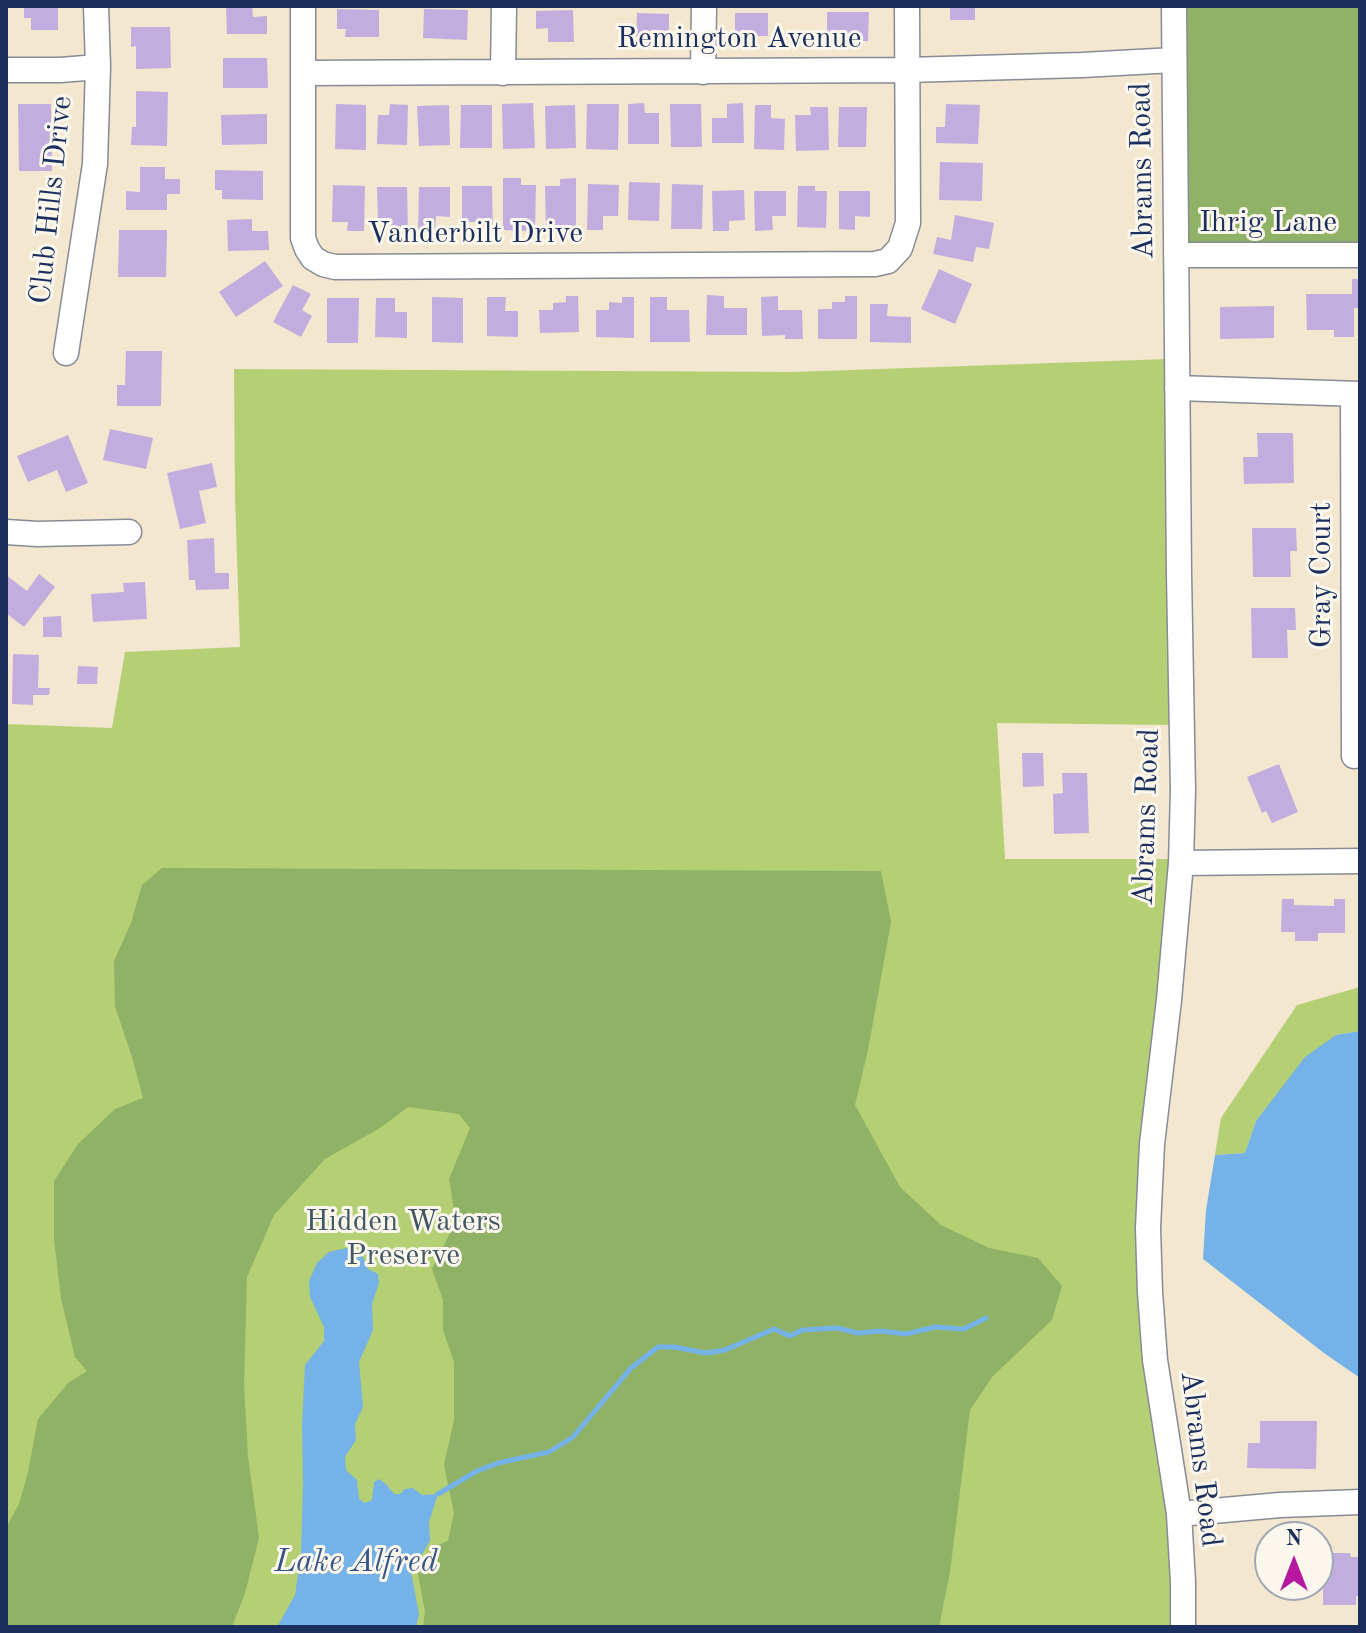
<!DOCTYPE html>
<html>
<head>
<meta charset="utf-8">
<style>
  body { margin:0 }
  #map { position:relative; width:1366px; height:1633px; overflow:hidden; background:#f3e7cf; font-family:"Old Standard TT",serif }
  canvas { display:block }
  .frame { position:absolute; inset:0; border:8px solid #1b2f5e; pointer-events:none }
  .north { position:absolute; left:1254px; top:1521px; width:80px; height:80px; box-sizing:border-box; background:#fbf7ec; border:2px solid #a1a7b3; border-radius:50%; rotate:0deg; font-size:22px; font-weight:700; line-height:32px; text-align:center; color:#1b2f5e }
  .north::after { content:''; display:block; margin:auto; width:28px; height:36px; background:#b5179e; clip-path:polygon(50% 0,100% 100%,50% 72%,0 100%) }
</style>
</head>
<body>
<div id="map">
<canvas width="1366" height="1633"></canvas>
<div class="frame"></div>
<div class="north">N</div>
</div>
<script>
const ctx = document.querySelector('canvas').getContext('2d');
ctx.lineJoin = 'round';
function fill(path, color) { ctx.fillStyle = color; ctx.fill(path, 'evenodd'); }
const toPath = rows => new Path2D(rows.map(r => 'M' + r).join(''));
function trace(path, color, width, dash) { ctx.strokeStyle = color; ctx.lineWidth = width; ctx.lineCap = dash ? 'butt' : 'round'; ctx.setLineDash(dash || []); ctx.stroke(path); }
function label(font, color, halo, rows, align = 'center') {
  ctx.font = font + ' "Old Standard TT",serif'; ctx.lineWidth = 6; ctx.setLineDash([]); ctx.textBaseline = 'middle'; ctx.strokeStyle = halo; ctx.fillStyle = color; for (const [text, x, y, turn = 0] of rows) {
    ctx.save(); ctx.translate(x, y); ctx.rotate((+turn || 0) * Math.PI / 180); ctx.textAlign = isNaN(turn) ? turn : align; if (halo) ctx.strokeText(text, 0, 0); ctx.fillText(text, 0, 0); ctx.restore();
  }
}
const green = toPath([
  [1168,359,1174,725,997,723,1005,859,1173,859,1166,934,1153,1031,1151,1077,1175,1627,6,1627,6,724,112,728,125,652,240,647,235,497,234,369,793,372],
  [1360,987,1360,1031,1336,1035,1256,1121,1245,1153,1215,1155,1221,1118,1297,1005]
]);
const forest = toPath([
  [1182,6,1360,6,1360,254,1185,257],
  [162,868,881,871,891,922,868,1050,855,1105,900,1187,941,1225,989,1248,1038,1258,1062,1286,1052,1320,993,1376,970,1410,950,1572,939,1627,423,1627,425,1612,418,1574,435,1546,448,1541,454,1513,444,1465,454,1420,454,1362,443,1330,443,1300,432,1269,456,1221,449,1179,470,1128,459,1114,408,1107,380,1128,325,1159,274,1215,247,1277,244,1384,248,1456,259,1538,245,1593,232,1627,6,1627,6,1528,19,1504,28,1472,38,1419,68,1383,87,1371,75,1357,61,1298,54,1240,54,1181,78,1144,115,1109,143,1098,132,1057,115,1006,114,961,131,923,142,885]
]);
const water = toPath([
  [1360,1031,1360,1378,1324,1353,1203,1259,1206,1210,1215,1155,1245,1153,1256,1121,1305,1057,1336,1035],
  [347,1248,362,1255,368,1269,378,1274,379,1283,372,1304,373,1330,359,1362,363,1407,355,1424,356,1440,345,1457,346,1470,357,1480,359,1499,365,1503,372,1500,374,1482,379,1479,386,1484,394,1494,400,1494,405,1489,413,1488,422,1495,438,1494,429,1522,430,1541,411,1572,419,1614,416,1627,277,1627,295,1595,301,1554,303,1483,302,1426,305,1365,324,1341,324,1327,310,1297,309,1281,317,1263,329,1252]
]);
const stream = toPath([
  [438,1494,477,1471,498,1463,549,1452,573,1437,631,1368,658,1347,674,1347,706,1353,725,1350,774,1329,790,1336,802,1330,837,1328,858,1333,881,1331,906,1334,935,1327,964,1329,986,1318]
]);
const building = toPath([
  [24,6,58,6,58,30,31,30,31,18,24,18],
  [226,6,252,6,253,17,267,16,267,34,227,34],
  [950,6,975,6,975,20,950,20],
  [337,9,379,10,379,37,345,37,346,29,337,29],
  [424,9,468,10,467,40,423,38],
  [573,10,574,42,548,42,548,28,536,29,536,11],
  [827,12,869,12,868,41,827,41],
  [637,13,669,14,669,38,636,37],
  [735,13,768,13,768,36,735,36],
  [131,27,170,27,171,68,136,69,136,46,131,47],
  [223,58,267,58,268,88,223,88],
  [136,91,168,92,167,146,131,145,132,127,136,127],
  [533,103,535,148,503,149,502,104],
  [644,103,645,113,659,113,659,144,628,144,628,104],
  [743,103,744,143,712,143,712,118,727,118,727,104],
  [18,104,51,104,52,171,19,171],
  [336,104,366,105,366,150,335,149],
  [390,104,408,105,407,145,377,144,378,115,389,115],
  [587,104,619,104,618,150,586,149],
  [670,104,701,104,702,147,671,147],
  [946,104,980,105,978,144,936,143,936,127,945,127],
  [449,105,450,145,419,146,417,106],
  [461,105,492,105,492,148,460,148],
  [575,105,576,148,546,149,545,106],
  [755,105,771,105,771,118,785,119,784,150,754,149],
  [810,107,828,107,829,150,796,151,795,115,811,115],
  [839,107,867,107,866,147,838,147],
  [267,114,267,144,222,145,221,115],
  [940,162,983,163,982,201,939,200],
  [140,167,165,167,165,179,180,179,180,194,167,194,167,210,126,210,126,191,140,192],
  [215,170,263,171,263,200,222,199,222,190,215,190],
  [503,178,521,178,521,185,536,185,535,231,503,230],
  [576,178,576,230,546,230,545,186,560,186,560,179],
  [629,182,660,183,659,221,628,220],
  [588,184,619,185,618,216,603,216,603,230,587,230],
  [672,184,703,185,702,229,671,229],
  [333,185,365,186,364,231,347,231,348,222,332,222],
  [462,186,492,186,493,231,476,231,476,222,462,222],
  [798,186,815,186,815,191,827,191,826,228,797,227],
  [377,187,407,187,408,231,391,231,391,220,378,220],
  [419,187,450,187,450,217,436,216,435,231,418,231],
  [744,190,745,220,729,221,729,231,713,231,712,191],
  [754,191,786,191,786,216,772,216,773,230,755,231],
  [839,191,870,191,870,217,855,216,855,230,839,229],
  [955,215,994,223,989,249,976,247,973,262,933,254,937,237,951,240],
  [252,219,252,231,268,231,269,250,228,251,227,220],
  [119,230,167,230,166,277,118,277],
  [265,261,283,286,236,317,219,292],
  [939,269,972,284,955,324,921,309],
  [1352,279,1360,279,1360,308,1354,308,1354,337,1334,337,1334,330,1307,330,1306,294,1352,294],
  [293,285,311,294,302,310,312,316,301,337,273,322],
  [707,295,724,296,724,308,747,308,747,335,706,335],
  [566,296,578,296,579,332,540,333,539,310,553,310,553,303,566,302],
  [778,296,778,310,802,310,803,339,785,339,785,335,762,336,761,297],
  [845,296,857,296,857,339,818,339,818,309,832,309,832,302,845,302],
  [432,297,463,298,463,343,432,342],
  [487,297,506,297,505,311,518,311,518,337,487,336],
  [622,297,634,297,634,338,596,337,596,310,609,310,609,302,622,303],
  [650,297,667,297,667,310,689,310,690,342,650,342],
  [327,298,359,298,358,343,327,343],
  [376,298,395,298,395,312,407,312,407,338,375,337],
  [870,304,888,304,887,316,911,317,911,343,870,342],
  [1274,306,1274,338,1220,339,1220,307],
  [126,351,162,351,161,406,117,406,117,385,125,385],
  [110,429,153,438,146,469,103,460],
  [1257,433,1293,433,1294,483,1244,484,1243,457,1258,457],
  [68,435,88,483,66,492,57,470,28,482,17,456],
  [212,463,217,487,199,491,206,523,180,529,167,473],
  [1252,528,1296,528,1297,551,1290,551,1291,577,1253,577],
  [214,538,215,573,229,573,229,589,196,590,195,580,189,580,187,540],
  [39,574,55,587,24,627,6,613,6,575,27,591],
  [145,582,147,619,93,622,91,594,124,592,123,583],
  [1251,608,1295,608,1296,630,1287,630,1288,658,1252,658],
  [61,616,62,637,43,637,43,617],
  [13,654,39,655,38,688,50,688,49,695,33,695,33,705,12,704],
  [78,666,98,667,97,684,77,684],
  [1022,753,1043,753,1044,786,1023,787],
  [1279,764,1298,812,1272,823,1266,811,1262,813,1247,777],
  [1062,773,1087,773,1089,833,1054,834,1053,794,1063,793],
  [1282,899,1294,899,1294,905,1334,906,1334,899,1345,899,1345,933,1318,933,1318,941,1295,941,1295,932,1281,932],
  [1260,1421,1317,1421,1316,1469,1247,1468,1248,1443,1260,1443],
  [1333,1553,1350,1553,1351,1557,1360,1557,1360,1596,1356,1596,1356,1605,1323,1605,1323,1559,1333,1559]
]);
const minor = toPath([
  [303,6,303,238,307,249,313,258,323,264,335,267,875,264,888,261,900,248,908,223,907,6],
  [1174,6,1179,574,1183,790,1181,863,1169,1000,1152,1144,1148,1228,1150,1292,1155,1360,1179,1514,1183,1582,1183,1627],
  [6,70,60,70,98,67],
  [703,72,704,6],
  [303,73,907,70,1082,65,1174,60],
  [503,73,504,6],
  [1176,255,1360,255],
  [66,353,95,164,98,67,96,6],
  [1177,388,1360,394],
  [1353,394,1354,756],
  [6,532,37,534,129,532],
  [1181,863,1360,861],
  [1179,1514,1280,1505,1360,1502]
]);
const streetNames = [
  ["Remington Avenue",739,39],
  ["Abrams Road",1143,171,-91],
  ["Club Hills Drive",52,200,-84],
  ["Ihrig Lane",1268,223],
  ["Vanderbilt Drive",475,234],
  ["Gray Court",1322,575,-90],
  ["Abrams Road",1147,817,-88],
  ["Abrams Road",1200,1459,83]
];
const parkNames = [
  ["Hidden Waters",403,1222],
  ["Preserve",403,1256]
];
const waterNames = [
  ["Lake Alfred",356,1563]
];
fill(green, '#b4cf74');
fill(forest, '#8fb266');
fill(water, '#75b2e7');
trace(stream, '#75b2e7', 5);
fill(building, '#c2aede');
trace(minor, '#878b96', 27);
trace(minor, '#fff', 24);
label('30px', '#1b2f5e', '#fbf7ec', streetNames);
label('30px', '#415764', '#fbf7ec', parkNames);
label('italic 32px', '#365687', '#fbf7ec', waterNames);
</script>
</body>
</html>
